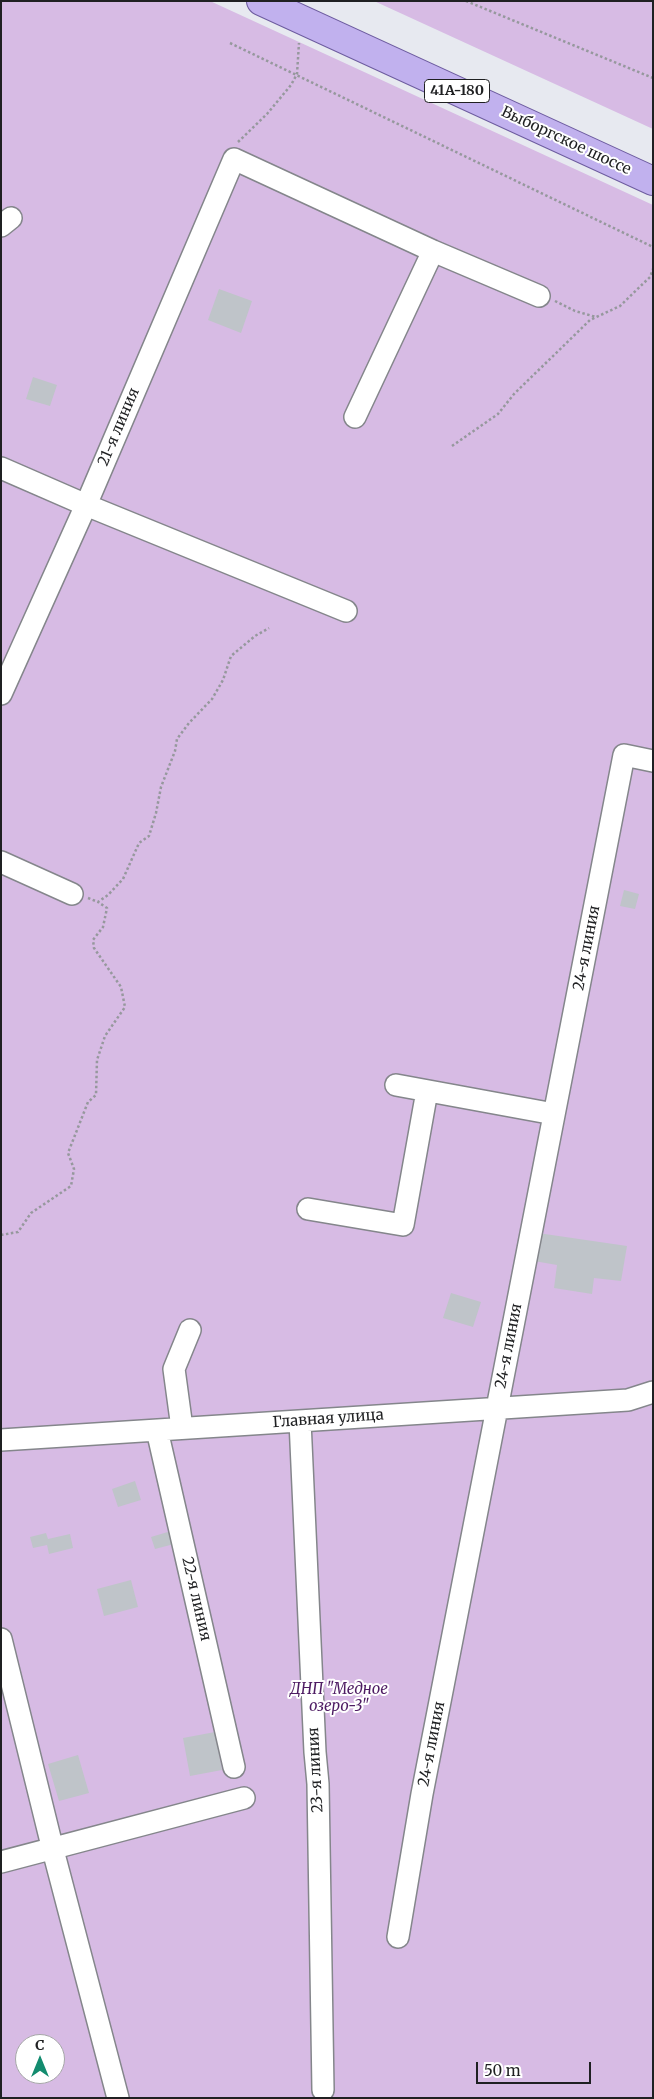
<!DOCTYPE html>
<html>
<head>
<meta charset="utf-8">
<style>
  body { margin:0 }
  #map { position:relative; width:654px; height:2099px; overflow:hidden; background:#e7e9f0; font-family:Merriweather,serif }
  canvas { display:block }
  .frame { position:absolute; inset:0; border:2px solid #1f2022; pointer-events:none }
  .north { position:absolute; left:15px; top:2034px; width:50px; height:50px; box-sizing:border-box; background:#fff; border:1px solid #a5a6a7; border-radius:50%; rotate:0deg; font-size:14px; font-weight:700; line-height:20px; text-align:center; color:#1f2022 }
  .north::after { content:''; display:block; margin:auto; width:18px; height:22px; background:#138c6f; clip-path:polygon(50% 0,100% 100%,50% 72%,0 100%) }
  .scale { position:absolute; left:476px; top:2062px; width:115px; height:22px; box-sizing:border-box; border:2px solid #1f2022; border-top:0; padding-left:6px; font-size:15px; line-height:18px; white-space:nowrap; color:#1f2022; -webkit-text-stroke:4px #fff; paint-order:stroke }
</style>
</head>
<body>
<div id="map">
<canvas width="654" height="2099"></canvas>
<div class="frame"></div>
<div class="north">С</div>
<div class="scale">50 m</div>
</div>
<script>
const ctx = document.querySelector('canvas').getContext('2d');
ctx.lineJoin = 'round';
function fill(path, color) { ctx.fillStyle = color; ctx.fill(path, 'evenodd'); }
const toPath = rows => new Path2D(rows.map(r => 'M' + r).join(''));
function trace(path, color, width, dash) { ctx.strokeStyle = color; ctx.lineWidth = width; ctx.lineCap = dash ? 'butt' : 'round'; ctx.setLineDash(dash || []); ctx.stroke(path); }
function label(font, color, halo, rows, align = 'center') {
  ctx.font = font + ' Merriweather,serif'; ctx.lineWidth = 4; ctx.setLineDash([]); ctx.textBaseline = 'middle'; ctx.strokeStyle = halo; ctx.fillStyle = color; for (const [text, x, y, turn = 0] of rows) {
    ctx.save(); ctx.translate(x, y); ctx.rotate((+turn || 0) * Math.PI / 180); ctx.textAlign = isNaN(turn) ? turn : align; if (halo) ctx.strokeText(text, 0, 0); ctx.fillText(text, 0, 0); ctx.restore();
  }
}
const green = toPath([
  [1,1,210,1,653,205,653,2098,1,2098],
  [25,2044,55,2044,55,2074,25,2074],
  [374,1,653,1,653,129]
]);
const building = toPath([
  [219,289,252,301,241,333,208,320],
  [33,377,57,385,50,406,26,399],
  [624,890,639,894,635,909,620,906],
  [538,1233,627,1246,621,1281,594,1278,592,1294,554,1288,557,1265,534,1261],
  [451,1293,481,1302,473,1327,443,1318],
  [135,1481,141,1500,118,1507,112,1489],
  [171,1531,174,1544,155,1549,151,1537],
  [46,1533,48,1539,70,1534,73,1548,49,1554,47,1545,33,1548,30,1537],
  [131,1580,138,1607,104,1616,97,1589],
  [215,1732,222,1770,190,1776,183,1738],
  [78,1755,89,1793,59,1801,48,1764]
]);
const path = toPath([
  [466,1,653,78],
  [230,43,653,247],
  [238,142,267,114,291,85,297,74,299,43],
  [555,301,575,311,596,317],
  [452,446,498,414,514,394,590,320,620,306,650,277,653,269],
  [88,898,98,902,108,895,123,879,139,843,149,836,156,813,161,787,175,751,177,739,189,723,212,699,223,680,231,656,255,636,269,628],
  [1,1235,18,1232,31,1213,71,1186,74,1169,68,1153,88,1102,96,1095,97,1060,105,1036,125,1007,121,987,94,948,93,940,103,927,107,908,98,902]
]);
const minor = toPath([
  [1,226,11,218],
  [355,417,433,251],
  [1,468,86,505,346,611],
  [1,694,86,505,234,159,433,251,539,296],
  [1,862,72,894],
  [396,1085,554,1114],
  [308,1209,403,1225,427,1091],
  [300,1421,315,1752,318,1784,323,2090],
  [182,1428,174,1369,190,1330],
  [157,1430,234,1767],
  [1,1440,628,1400,653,1392],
  [1,1639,53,1850,118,2098],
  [1,1862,244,1798],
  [398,1937,422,1794,624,755,653,761]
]);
const major = toPath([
  [261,1,653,181]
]);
const shields = [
  [457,91,65]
];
const shieldNames = [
  ["41А-180",457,91]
];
const streetNames = [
  ["Выборгское шоссе",566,141,25],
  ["21-я линия",119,427,-67],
  ["24-я линия",587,948,-79],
  ["24-я линия",509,1346,-79],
  ["Главная улица",328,1419,-4],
  ["22-я линия",196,1599,77],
  ["24-я линия",432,1744,-79],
  ["23-я линия",316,1770,-93]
];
const parkNames = [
  ["ДНП \"Медное",339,1690],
  ["озеро-3\"",339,1707]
];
fill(green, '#d7bbe4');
fill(building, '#bfc4c9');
trace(minor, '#84868b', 24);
trace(major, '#6d5c9f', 30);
trace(path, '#96989d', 2.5, [2.5, 2.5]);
trace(minor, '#fff', 21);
trace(major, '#c1b1ee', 28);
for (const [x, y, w] of shields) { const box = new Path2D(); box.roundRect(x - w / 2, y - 11.5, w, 23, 4); ctx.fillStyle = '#fff'; ctx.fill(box); trace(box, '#1f2022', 1); }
label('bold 14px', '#1f2022', null, shieldNames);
label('15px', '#1f2022', '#fff', streetNames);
label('italic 15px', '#4e1c63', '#fff', parkNames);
</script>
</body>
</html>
